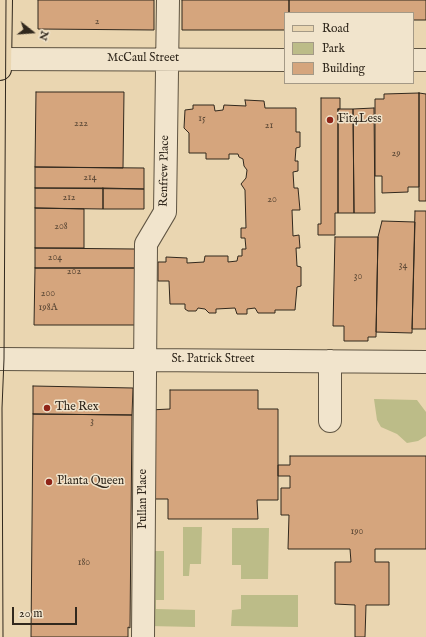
<!DOCTYPE html>
<html>
<head>
<meta charset="utf-8">
<style>
  body { margin:0 }
  #map { position:relative; width:426px; height:637px; overflow:hidden; background:#ead6b1; font-family:"IM FELL English",serif }
  canvas { display:block }
  .legend { position:absolute; left:284px; top:12px; width:130px; height:72px; box-sizing:border-box; background:#f1e4cc; border:1px solid #a49986; margin:0; padding:5px 7px; list-style:none; font-size:12px; color:#31281d }
  .legend li { display:flex; align-items:center; gap:8px; height:20px }
  .legend b { width:20px; border:1px solid #a49986 }
  .north { position:absolute; left:12px; top:12px; width:40px; height:40px; -webkit-text-stroke:3px #f1e4cc; paint-order:stroke; rotate:107deg; font-size:11px; font-weight:700; line-height:16px; text-align:center; color:#31281d }
  .north::after { content:''; display:block; margin:auto; width:14px; height:18px; background:#31281d; clip-path:polygon(50% 0,100% 100%,50% 72%,0 100%) }
  .scale { position:absolute; left:12px; top:607px; width:65px; height:18px; box-sizing:border-box; border:2px solid #31281d; border-top:0; padding-left:5px; font-size:12px; line-height:14px; white-space:nowrap; color:#31281d; -webkit-text-stroke:3px #f1e4cc; paint-order:stroke }
</style>
</head>
<body>
<div id="map">
<canvas width="426" height="637"></canvas>
<ul class="legend">
<li><b style="height:5px;background:#ead6b1"></b>Road</li>
<li><b style="height:11px;background:#bcbc88"></b>Park</li>
<li><b style="height:11px;background:#d5a57d"></b>Building</li>
</ul>
<div class="north">N</div>
<div class="scale">20 m</div>
</div>
<script>
const ctx = document.querySelector('canvas').getContext('2d');
ctx.lineJoin = 'round';
function fill(path, color) { ctx.fillStyle = color; ctx.fill(path, 'evenodd'); }
const toPath = rows => new Path2D(rows.map(r => 'M' + r).join(''));
function trace(path, color, width, dash) { ctx.strokeStyle = color; ctx.lineWidth = width; ctx.lineCap = dash ? 'butt' : 'round'; ctx.setLineDash(dash || []); ctx.stroke(path); }
function label(font, color, halo, rows, align = 'center') {
  ctx.font = font + ' "IM FELL English",serif'; ctx.lineWidth = 3; ctx.setLineDash([]); ctx.textBaseline = 'middle'; ctx.strokeStyle = halo; ctx.fillStyle = color; for (const [text, x, y, turn = 0] of rows) {
    ctx.save(); ctx.translate(x, y); ctx.rotate((+turn || 0) * Math.PI / 180); ctx.textAlign = isNaN(turn) ? turn : align; if (halo) ctx.strokeText(text, 0, 0); ctx.fillText(text, 0, 0); ctx.restore();
  }
}
const green = toPath([
  [374,399,417,400,426,412,426,436,418,441,407,443,397,434,381,427,377,420],
  [183,527,202,527,201,564,190,564,189,576,183,576],
  [232,528,269,528,268,579,241,579,241,565,232,565],
  [150,551,164,551,164,600,156,600,156,609,195,610,195,627,149,626],
  [241,595,298,595,298,627,231,626,232,610,241,609]
]);
const building = toPath([
  [38,0,154,0,154,30,38,29,38,0],
  [182,0,289,0,289,13,285,13,285,30,182,30,182,0],
  [289,0,426,0,426,20,413,20,413,13,289,13,289,0],
  [36,92,124,92,123,168,35,167,36,92],
  [419,93,419,187,408,187,408,192,382,193,382,176,375,176,375,99,384,99,384,94,419,93],
  [419,93,426,94,426,201,419,201,419,93],
  [321,98,340,98,340,109,338,109,338,213,335,213,335,235,318,235,318,224,321,224,321,98],
  [245,100,264,101,265,108,296,108,296,132,300,132,300,147,296,148,295,161,298,161,298,171,293,172,294,188,298,188,300,210,292,210,293,236,299,235,300,248,296,248,297,266,301,267,301,286,297,287,295,310,275,310,275,313,258,313,255,308,247,309,247,314,237,314,235,308,216,309,216,313,209,313,205,309,198,308,196,311,188,311,185,309,185,304,170,304,169,281,158,281,158,262,166,262,166,257,187,258,187,263,204,262,205,256,228,256,228,262,237,261,238,256,242,256,242,249,246,249,245,238,241,238,241,228,246,228,245,190,241,184,246,178,247,170,244,166,243,159,239,157,238,154,229,154,229,159,206,159,206,153,189,153,189,133,184,128,185,110,193,109,193,105,214,105,215,111,223,110,224,105,246,106,245,100],
  [374,108,375,213,354,213,353,109,374,108],
  [338,109,353,109,354,213,338,213,338,109],
  [35,167,144,168,144,189,35,188,35,167],
  [35,188,103,188,103,209,35,208,35,188],
  [103,188,144,189,144,209,103,209,103,188],
  [35,208,84,209,84,248,35,248,35,208],
  [415,211,426,211,426,329,412,329,415,211],
  [382,221,415,222,412,333,376,332,378,237,382,221],
  [335,237,378,237,376,337,368,337,368,341,344,341,344,326,333,326,335,237],
  [35,248,135,249,135,268,35,268,35,248],
  [35,268,135,268,135,325,34,325,35,268],
  [33,386,133,388,132,415,33,414,33,386],
  [170,390,258,390,258,409,278,409,278,500,257,500,258,519,168,519,168,499,149,499,149,410,170,409,170,390],
  [33,414,132,415,130,628,128,627,128,637,31,637,33,414],
  [290,456,426,456,426,549,375,549,375,562,389,562,389,605,366,605,365,637,355,637,355,605,335,604,335,562,351,562,350,549,288,549,289,515,281,515,281,488,290,488,290,476,278,476,278,465,290,465,290,456]
]);
const minor = toPath([
  [0,59,285,60],
  [413,60,426,60],
  [0,359,426,362],
  [330,421,330,361],
  [143,637,146,244,165,212,168,0]
]);
const major = toPath([
  [0,69,1,0]
]);
const tram = toPath([
  [3,637,2,408,4,359,6,0]
]);
const markers = [
  [330,120,4,"#8f2418"],
  [47,408,4,"#8f2418"],
  [49,482,4,"#8f2418"]
];
const numberNames = [
  ["2",97,22],
  ["15",202,119],
  ["222",81,124],
  ["21",269,126],
  ["29",396,154],
  ["214",90,178],
  ["212",69,198],
  ["20",272,200],
  ["208",61,227],
  ["204",55,258],
  ["34",403,266],
  ["202",74,272],
  ["30",358,277],
  ["200",48,294],
  ["198A",48,308],
  ["3",92,422],
  ["190",357,532],
  ["180",84,563]
];
const streetNames = [
  ["McCaul Street",143,59],
  ["Renfrew Place",165,171,-89],
  ["St. Patrick Street",213,360],
  ["Pullan Place",144,499,-90]
];
const poiNames = [
  ["Fit4Less",338,120],
  ["The Rex",55,408],
  ["Planta Queen",57,482]
];
fill(green, '#bcbc88');
fill(building, '#d5a57d');
trace(building, '#31281d', 1);
trace(minor, '#5f5442', 24);
trace(major, '#31281d', 24);
trace(minor, '#f1e4cc', 22);
trace(major, '#ead6b1', 22);
trace(tram, '#31281d', 1);
for (const [x, y, r, color] of markers) { const dot = new Path2D(); dot.arc(x, y, r, 0, 2 * Math.PI); ctx.fillStyle = color; ctx.fill(dot); trace(dot, '#f1e4cc', 1.5); }
label('10px', '#5a4735', null, numberNames);
label('12px', '#31281d', '#f1e4cc', streetNames);
label('12px', '#31281d', '#f1e4cc', poiNames, 'left');
</script>
</body>
</html>
